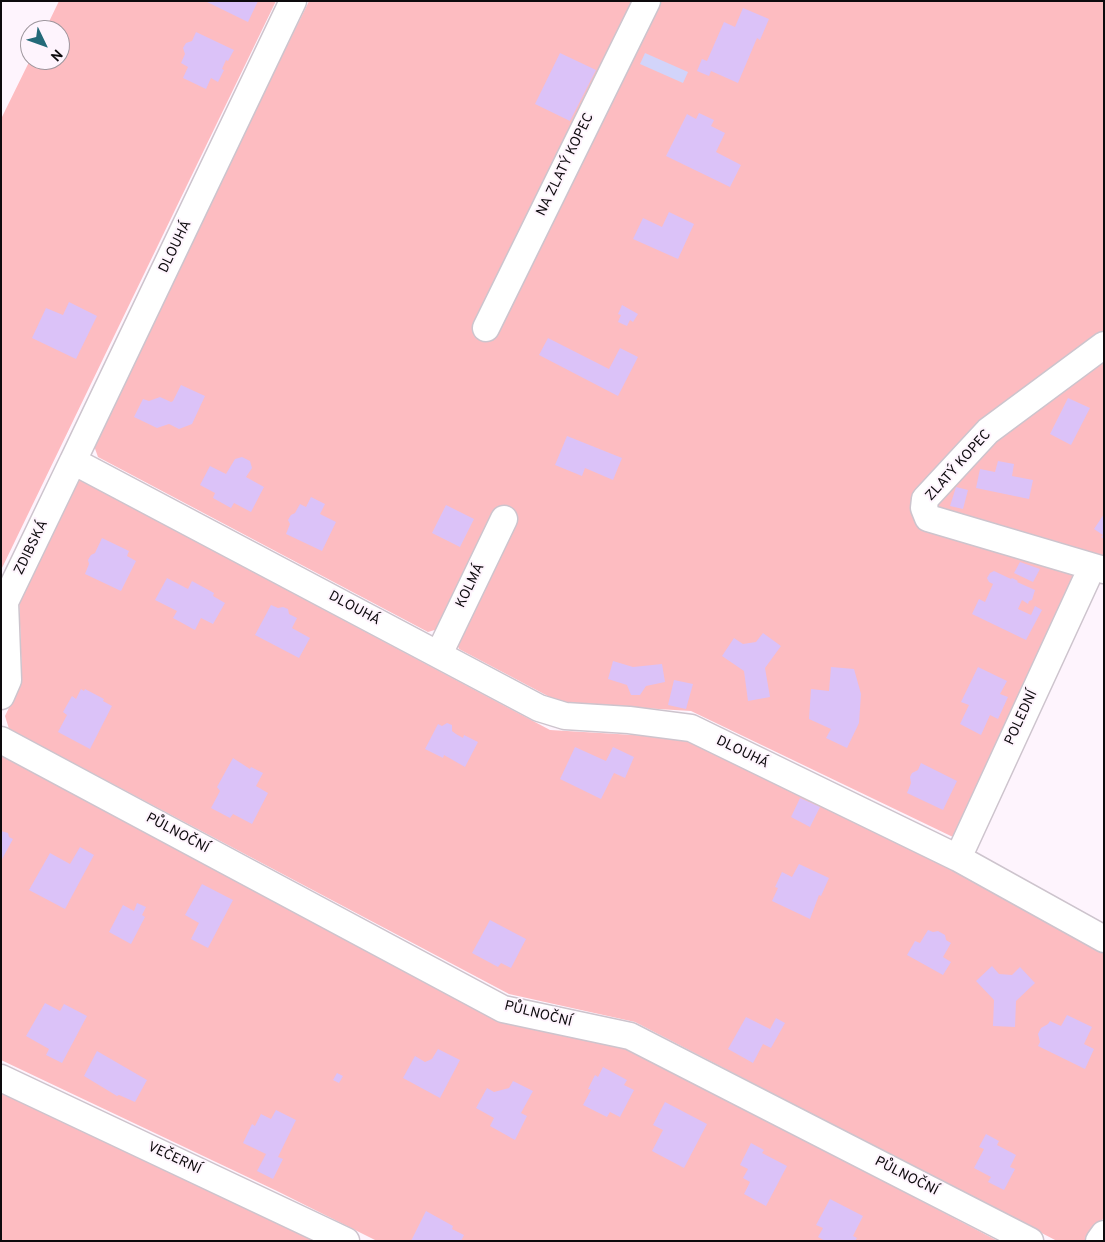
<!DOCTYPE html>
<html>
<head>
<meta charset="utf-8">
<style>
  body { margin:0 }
  #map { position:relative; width:1105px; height:1242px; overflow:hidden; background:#fef4fd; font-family:Overpass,sans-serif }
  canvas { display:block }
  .frame { position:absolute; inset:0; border:2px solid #0d0a0d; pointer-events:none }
  .north { position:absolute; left:20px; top:20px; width:50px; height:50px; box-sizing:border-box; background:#fef4fd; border:1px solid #9e969d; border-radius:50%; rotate:132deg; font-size:14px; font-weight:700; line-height:20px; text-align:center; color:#0d0a0d }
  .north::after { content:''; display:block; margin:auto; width:18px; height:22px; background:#246a79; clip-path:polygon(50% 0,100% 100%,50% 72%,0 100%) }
</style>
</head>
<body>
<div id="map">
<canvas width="1105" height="1242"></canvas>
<div class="frame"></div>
<div class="north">N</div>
</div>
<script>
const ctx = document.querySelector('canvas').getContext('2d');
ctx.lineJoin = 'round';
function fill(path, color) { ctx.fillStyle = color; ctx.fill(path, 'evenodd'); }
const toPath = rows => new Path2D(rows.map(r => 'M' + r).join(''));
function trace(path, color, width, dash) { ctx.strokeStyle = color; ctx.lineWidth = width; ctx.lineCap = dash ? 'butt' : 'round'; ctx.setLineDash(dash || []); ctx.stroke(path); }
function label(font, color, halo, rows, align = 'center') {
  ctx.font = font + ' Overpass,sans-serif'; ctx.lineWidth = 4; ctx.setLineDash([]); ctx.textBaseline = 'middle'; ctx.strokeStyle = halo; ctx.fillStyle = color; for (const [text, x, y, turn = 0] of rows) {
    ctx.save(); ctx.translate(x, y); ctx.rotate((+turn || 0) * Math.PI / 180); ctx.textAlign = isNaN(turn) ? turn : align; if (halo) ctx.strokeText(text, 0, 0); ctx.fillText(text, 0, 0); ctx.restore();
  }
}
const green = toPath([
  [59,1,276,1,1,570,1,119,30,60,60,60,60,30,45,30],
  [309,1,1104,1,1104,563,1080,572,973,793,955,838,691,711,561,703,459,649,455,639,438,629,428,632,98,457,93,443],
  [76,478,550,730,684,738,944,863,1104,953,1104,1217,1089,1241,1057,1241,635,1022,509,994,9,729,5,716,22,681,19,596],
  [1,755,499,1020,626,1047,998,1241,377,1241,277,1191,1,1060],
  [1,1091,314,1241,1,1241]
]);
const water = toPath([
  [645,53,688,72,683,83,640,64]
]);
const building = toPath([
  [205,1,258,1,248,22],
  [743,8,769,19,760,40,757,38,738,83,711,71,709,76,697,71,702,59,707,61,724,22,735,27],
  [196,32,234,50,228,61,226,60,222,69,224,70,218,82,211,78,206,89,183,78,188,67,181,63,185,54,183,48,186,43,192,41],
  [560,53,596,70,570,121,535,104],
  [699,113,714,120,711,126,725,133,716,152,741,165,730,187,666,156,687,114,696,119],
  [669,212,694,224,678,259,633,239,643,218,662,227],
  [69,302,97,316,76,359,32,338,46,308,63,315],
  [622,305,638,314,633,322,630,320,627,326,618,322,621,315,618,314],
  [548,338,609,369,620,348,638,357,618,396,539,355],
  [181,385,205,396,192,424,179,429,169,424,157,428,134,417,143,399,149,401,160,397,171,402,173,401],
  [1068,398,1090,408,1071,445,1050,434],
  [567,436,622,458,613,480,585,468,582,476,555,465],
  [242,457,250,461,252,468,246,477,264,487,251,512,234,503,231,508,213,498,215,493,200,485,210,466,226,474,235,459],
  [998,461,1014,464,1012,476,1033,480,1029,499,976,488,980,469,995,472],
  [956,487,968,490,963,509,950,506],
  [311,497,325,504,320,514,336,522,322,551,286,534,290,524,288,520,291,515,295,513,300,504,306,507],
  [446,505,474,519,460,547,432,533],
  [1104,514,1104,539,1101,537,1103,535,1094,529],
  [102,538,129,551,127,556,136,561,121,591,85,574,89,564,88,560,91,555,95,553],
  [1020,562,1040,569,1033,582,1014,573],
  [994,571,1011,579,1012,578,1018,581,1017,582,1035,590,1032,600,1029,601,1028,604,1022,600,1018,609,1031,615,1035,606,1042,610,1026,640,972,614,979,599,985,602,993,584,989,582,987,578,990,573],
  [167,578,188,589,192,581,214,593,213,596,225,603,213,624,201,618,195,630,173,618,177,611,155,600],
  [271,605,278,608,283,607,288,609,289,614,297,618,292,628,310,638,299,658,255,635],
  [763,633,781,646,765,668,770,697,748,701,744,671,722,656,734,638,743,644,756,642],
  [613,661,633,667,662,664,665,682,646,686,640,695,631,695,627,685,608,679],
  [831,667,854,669,861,694,859,723,847,748,826,738,831,729,809,719,811,689,829,691],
  [978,667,1007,681,1000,694,1008,697,998,719,990,715,981,735,960,724,969,705,961,702],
  [674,680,693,684,686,709,668,705],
  [81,689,84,691,85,689,104,699,103,701,112,706,90,749,58,732,67,715,63,712,72,696,76,699],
  [447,723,452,725,452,731,456,734,463,738,464,735,478,742,465,767,444,755,443,758,425,749,438,724,442,726],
  [575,747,606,761,613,747,634,757,625,778,614,773,601,799,560,779],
  [233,758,250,769,251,767,263,773,256,786,268,793,252,824,233,814,230,818,211,808,220,791,217,787],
  [921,763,957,781,943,810,907,793,911,783,910,777,912,773,918,770],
  [800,798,820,807,810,827,791,817],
  [1,831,8,833,9,837,13,839,1,861],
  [80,847,94,855,65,909,29,890,50,853,70,864],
  [799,864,829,878,821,896,819,895,810,919,772,901,778,888,775,887,782,872,792,877],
  [202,884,233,900,208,948,191,939,199,923,185,915],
  [137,903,146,907,142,915,145,917,131,944,109,932,123,905,134,911],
  [490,920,526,939,511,968,501,963,498,967,472,953],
  [928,930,933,932,938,931,945,935,946,940,951,943,943,957,951,962,943,975,907,955,915,941,920,943],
  [992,966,999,974,1012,975,1020,967,1035,983,1016,1001,1015,1027,993,1026,994,1000,976,981],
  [45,1003,60,1011,64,1004,87,1016,62,1063,46,1055,49,1049,26,1036],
  [1067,1015,1092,1027,1084,1044,1094,1049,1085,1069,1038,1046,1040,1042,1038,1034,1041,1028,1048,1024,1050,1021,1061,1026],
  [746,1017,770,1029,776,1018,785,1023,771,1048,763,1044,753,1063,728,1049],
  [438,1049,460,1060,440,1098,403,1078,415,1056,425,1062,432,1059],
  [97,1051,147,1080,135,1102,119,1095,117,1096,84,1076],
  [603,1067,627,1080,624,1085,634,1090,620,1117,610,1112,607,1117,583,1105,591,1090,588,1089,595,1075,598,1077],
  [337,1073,343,1076,339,1083,333,1080],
  [513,1081,533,1091,521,1113,527,1116,515,1140,490,1126,494,1118,476,1108,487,1088,494,1092,509,1088],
  [665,1102,707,1124,684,1168,652,1151,663,1130,653,1125],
  [276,1110,296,1120,278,1157,283,1159,273,1179,257,1171,266,1154,243,1143,252,1124,255,1126,261,1114,271,1119],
  [986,1134,999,1141,997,1145,1016,1155,1010,1167,1015,1169,1004,1190,988,1182,991,1177,974,1168,984,1149,979,1147],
  [751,1143,764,1150,762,1153,787,1166,766,1206,744,1194,750,1182,743,1178,748,1169,740,1165],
  [830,1199,863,1216,853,1236,857,1238,855,1241,825,1241,818,1237,823,1228,816,1225],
  [426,1211,453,1226,452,1229,464,1235,461,1241,411,1241]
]);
const minor = toPath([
  [293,1,73,461,539,708,565,716,629,720,691,728,958,858,1104,939],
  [486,328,647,1],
  [1104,345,988,431,925,499,924,508,928,518,1104,570],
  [439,654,504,519],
  [1,696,8,680,5,602,73,461],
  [1,740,503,1009,630,1036,1030,1241],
  [958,858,1087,578],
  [1,1078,346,1241],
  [1099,1241,1104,1234]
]);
const streetNames = [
  ["NA ZLATÝ KOPEC",566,165,-64],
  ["DLOUHÁ",176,247,-64],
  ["ZLATÝ KOPEC",959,466,-48],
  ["ZDIBSKÁ",32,548,-64],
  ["KOLMÁ",471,586,-64],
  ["DLOUHÁ",354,609,28],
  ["POLEDNÍ",1022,718,-65],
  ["DLOUHÁ",742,753,26],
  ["PŮLNOČNÍ",177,834,28],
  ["PŮLNOČNÍ",538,1015,14],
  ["VEČERNÍ",174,1159,25],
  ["PŮLNOČNÍ",906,1177,27]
];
fill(green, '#fdbcc1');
fill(water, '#d2d4fa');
fill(building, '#dbc2f8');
trace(minor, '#cdc4cd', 29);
trace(minor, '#fff', 26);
label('14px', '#0d0a0d', '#fef4fd', streetNames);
</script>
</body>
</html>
